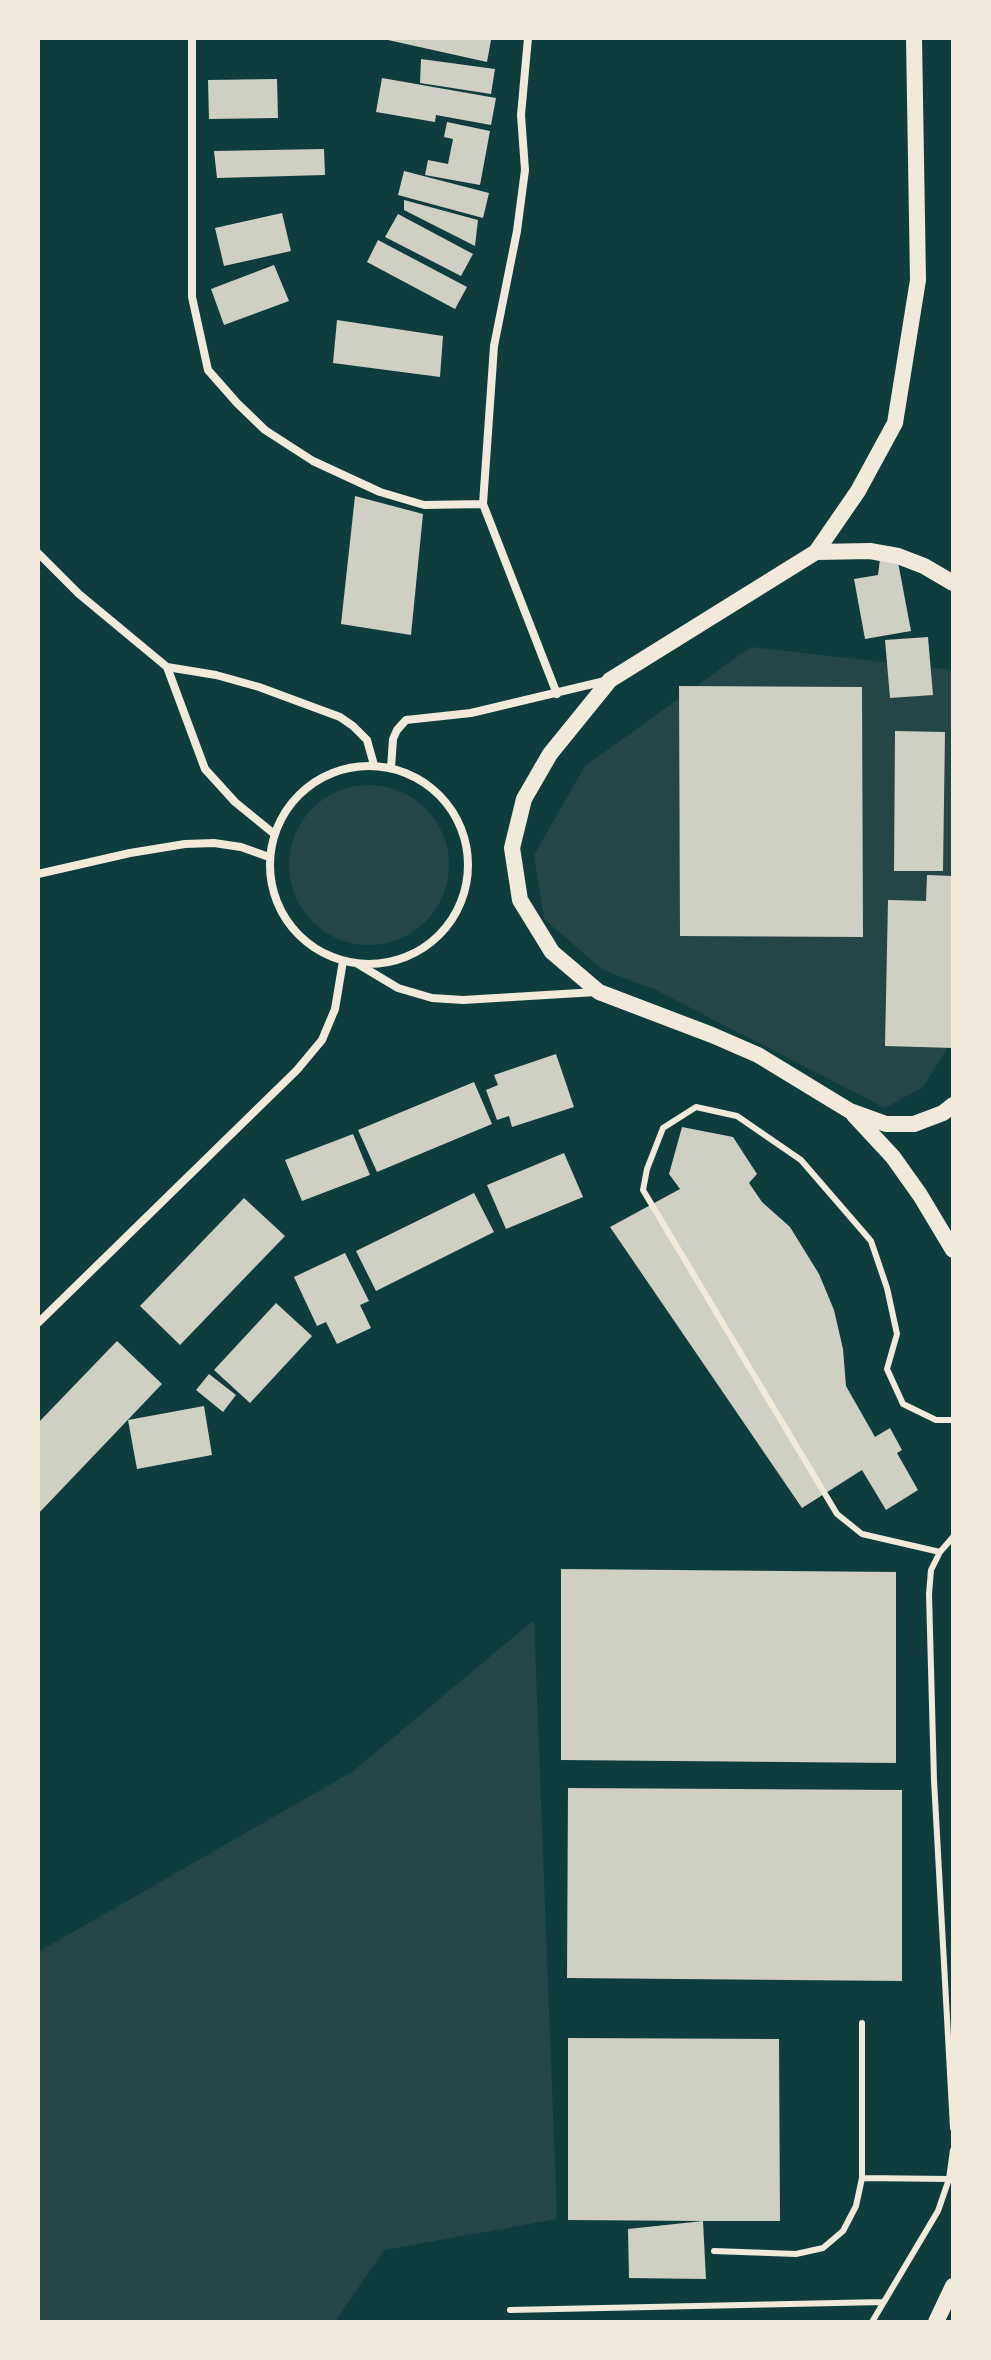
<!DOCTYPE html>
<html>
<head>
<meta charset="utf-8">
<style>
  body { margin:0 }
  #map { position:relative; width:991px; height:2360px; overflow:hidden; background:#0f3d3e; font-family:"Roboto Condensed",sans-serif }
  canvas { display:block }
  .frame { position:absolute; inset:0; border:40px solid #f1e9da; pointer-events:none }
</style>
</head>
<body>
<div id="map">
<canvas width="991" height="2360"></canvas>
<div class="frame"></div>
</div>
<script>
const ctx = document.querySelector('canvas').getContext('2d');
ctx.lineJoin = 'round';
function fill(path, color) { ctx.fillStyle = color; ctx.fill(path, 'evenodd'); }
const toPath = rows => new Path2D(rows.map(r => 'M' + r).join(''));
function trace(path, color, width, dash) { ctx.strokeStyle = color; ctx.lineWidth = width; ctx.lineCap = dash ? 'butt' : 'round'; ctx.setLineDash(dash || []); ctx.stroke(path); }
const green = toPath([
  [751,647,953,670,953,1039,923,1087,885,1108,656,990,603,970,544,919,534,855,585,766],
  '289 865a80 80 0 1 1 160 0a80 80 0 1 1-160 0Z',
  [534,1620,557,2219,384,2250,335,2322,38,2322,38,1952,352,1772]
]);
const building = toPath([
  [379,38,480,38,491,40,487,62],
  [421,59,495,69,491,94,420,83],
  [382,78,496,98,491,125,436,115,435,122,376,112],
  [277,79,278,118,209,119,208,80],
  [447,122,490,131,480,185,425,175,428,160,448,164,453,139,444,137],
  [324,149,325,175,217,178,214,151],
  [404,171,489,193,483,218,398,195],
  [404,200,478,220,475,246,404,210],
  [282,213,291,251,224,266,215,228],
  [398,214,473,254,461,276,385,237],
  [378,240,467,287,455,309,367,262],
  [274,265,289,301,224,325,211,289],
  [337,320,443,336,440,377,333,363],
  [355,496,423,514,411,635,341,624],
  [880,559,898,562,911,631,865,639,854,579,878,575],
  [928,637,933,695,890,698,885,640],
  [679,686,862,687,863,937,680,936],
  [895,731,945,732,943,871,894,871],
  [927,875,953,876,953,1048,885,1046,888,900,926,901],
  [556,1054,574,1107,512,1127,509,1116,497,1120,486,1090,498,1085,494,1075],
  [474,1082,492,1124,377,1172,358,1130],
  [682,1127,733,1137,757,1174,749,1183,762,1202,790,1227,819,1274,834,1310,843,1349,846,1386,875,1437,890,1428,902,1450,897,1453,918,1490,886,1510,862,1470,802,1508,610,1227,680,1189,669,1174],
  [353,1134,370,1175,302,1201,285,1160],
  [564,1153,583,1197,506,1229,487,1185],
  [474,1193,494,1232,376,1291,356,1251],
  [244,1198,285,1236,180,1345,140,1306],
  [345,1253,369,1301,360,1305,371,1328,337,1344,326,1322,317,1326,294,1277],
  [276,1303,312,1336,250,1403,214,1370],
  [117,1341,162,1384,38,1514,38,1423],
  [209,1374,236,1395,223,1412,196,1390],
  [204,1406,212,1455,137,1469,128,1420],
  [561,1569,896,1572,896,1763,561,1760],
  [568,1788,902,1790,902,1981,567,1978],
  [568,2038,779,2039,780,2221,703,2221,706,2279,629,2278,628,2229,703,2221,568,2220]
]);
const service = toPath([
  [953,1537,940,1552,931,1570,929,1594,934,1780,953,2128],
  [940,1552,862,1534,837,1514,643,1190,647,1169,663,1128,696,1107,737,1116,801,1160,871,1241,887,1288,897,1334,887,1369,903,1404,936,1420,953,1420],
  [862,2178,862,2023],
  [714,2251,796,2254,823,2248,843,2231,856,2206,862,2178,949,2179],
  [510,2310,883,2302],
  [872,2322,938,2211,949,2179,953,2150]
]);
const minor = toPath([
  [192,38,192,297,208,370,237,403,265,430,313,461,380,492,424,505,483,504],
  [528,38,521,115,525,170,517,231,494,346,483,504,557,694],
  [38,553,79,594,167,667,216,675,259,687,340,717,353,726,367,740,374,765],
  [167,667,205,769,235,802,273,833],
  '270 865a99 99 0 1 1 198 0a99 99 0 1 1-198 0Z',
  [391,768,393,739,397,730,406,720,471,713,605,681],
  [38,874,130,853,185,844,214,843,241,847,269,857],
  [358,964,398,988,432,998,463,1000,596,992],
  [38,1323,297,1070,322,1040,335,1009,343,961]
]);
const secondary = toPath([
  [914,38,918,280,895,423,858,491,816,552,610,680,550,754,524,799,512,848,520,900,552,952,599,992,712,1035,758,1055,850,1111,886,1124,914,1124,943,1113,953,1105],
  [816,552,870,551,898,556,924,566,953,583],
  [854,1115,893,1157,920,1195,953,1250],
  [936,2322,953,2286]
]);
fill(green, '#244646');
fill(building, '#cfcfc3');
trace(service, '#f1e9da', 6);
trace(minor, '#f1e9da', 8);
trace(secondary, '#f1e9da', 16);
</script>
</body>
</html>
